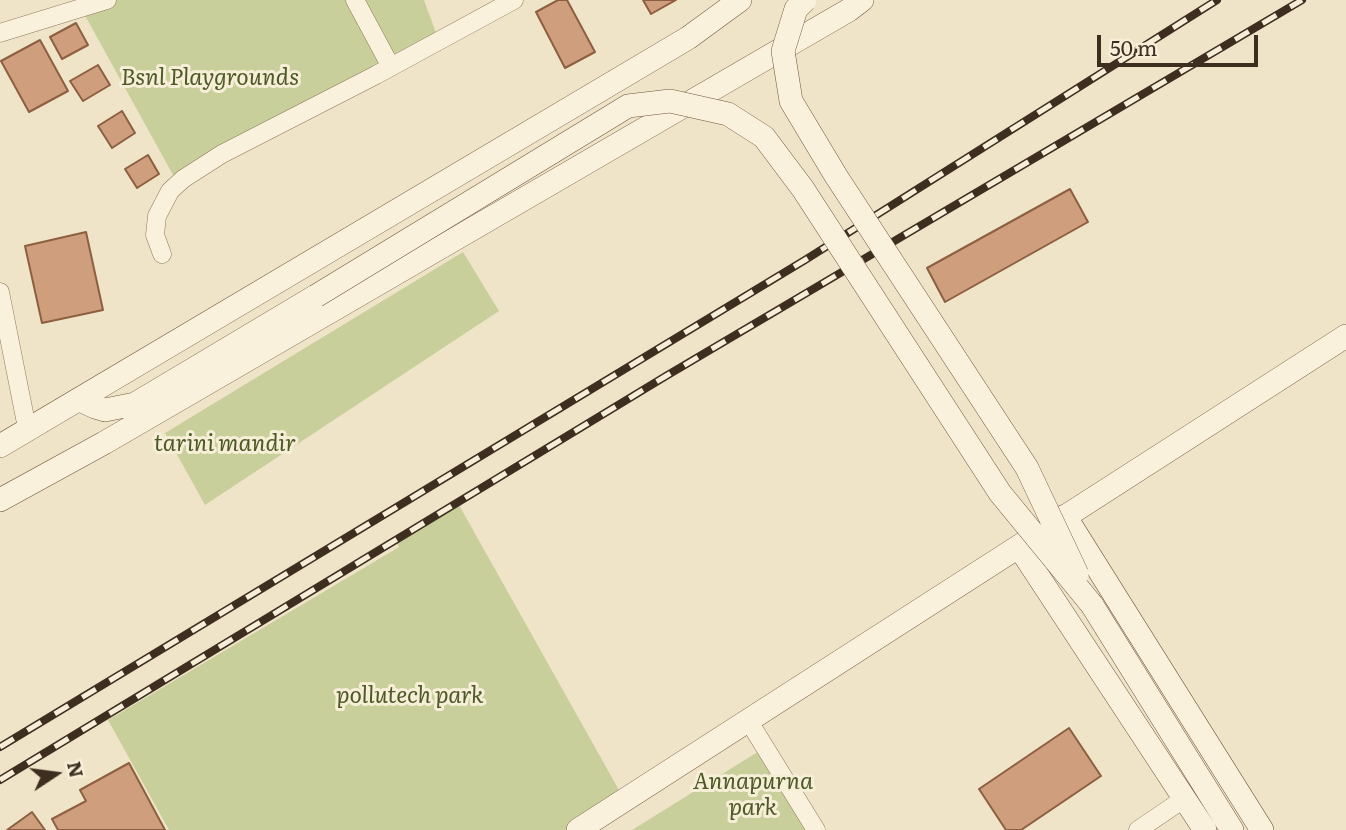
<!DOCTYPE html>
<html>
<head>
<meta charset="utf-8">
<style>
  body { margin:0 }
  #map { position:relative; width:1346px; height:830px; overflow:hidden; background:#f0e4c8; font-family:Literata,serif }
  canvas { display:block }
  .north { position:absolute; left:21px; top:739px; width:70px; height:70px; -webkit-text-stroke:5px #f7eed8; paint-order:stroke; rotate:77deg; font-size:19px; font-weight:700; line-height:28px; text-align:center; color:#3d2e20 }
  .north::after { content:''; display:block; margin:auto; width:24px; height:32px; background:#3d2e20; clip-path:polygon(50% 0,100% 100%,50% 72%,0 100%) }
  .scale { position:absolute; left:1097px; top:35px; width:161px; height:32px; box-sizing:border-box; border:4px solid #3d2e20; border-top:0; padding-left:9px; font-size:21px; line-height:24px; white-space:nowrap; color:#3d2e20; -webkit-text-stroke:5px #f7eed8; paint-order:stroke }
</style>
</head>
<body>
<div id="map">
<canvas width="1346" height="830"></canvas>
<div class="north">N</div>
<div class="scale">50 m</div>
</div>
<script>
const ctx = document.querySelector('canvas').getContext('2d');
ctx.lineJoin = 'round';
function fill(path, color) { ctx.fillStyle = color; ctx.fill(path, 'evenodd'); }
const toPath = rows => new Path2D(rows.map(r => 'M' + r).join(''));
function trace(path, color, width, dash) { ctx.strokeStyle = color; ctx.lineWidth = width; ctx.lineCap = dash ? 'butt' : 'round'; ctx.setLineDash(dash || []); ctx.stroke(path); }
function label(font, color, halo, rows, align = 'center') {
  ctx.font = font + ' Literata,serif'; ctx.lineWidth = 6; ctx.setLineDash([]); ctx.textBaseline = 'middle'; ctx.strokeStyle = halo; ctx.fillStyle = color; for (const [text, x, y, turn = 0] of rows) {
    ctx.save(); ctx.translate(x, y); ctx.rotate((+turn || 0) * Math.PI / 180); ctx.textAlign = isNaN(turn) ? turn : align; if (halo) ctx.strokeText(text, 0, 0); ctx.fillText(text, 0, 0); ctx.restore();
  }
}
const green = toPath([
  [79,0,424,0,439,41,178,184,77,1],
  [463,252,499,311,205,505,165,433],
  [459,505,624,799,576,830,169,830,108,720,399,547,396,541],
  [764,748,815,830,632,830]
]);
const building = toPath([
  [558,0,567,0,595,52,565,68,536,12,558,0],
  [643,0,676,0,651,14,643,0],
  [76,23,88,45,62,59,50,37,76,23],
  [40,40,68,91,29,112,1,61,40,40],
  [98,65,110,85,83,101,70,81,98,65],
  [122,111,135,133,112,148,98,126,122,111],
  [148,155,159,174,137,188,125,169,148,155],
  [1070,189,1088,222,945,302,927,268,1070,189],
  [86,232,103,310,42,323,25,246,86,232],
  [1069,728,1101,776,1021,830,1006,830,979,789,1069,728],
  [129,763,165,830,58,830,52,819,86,801,80,790,129,763],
  [32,812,45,830,7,830,32,812]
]);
const street = toPath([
  [355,0,391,67],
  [0,33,107,0],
  [162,254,155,235,157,216,170,191,183,179,222,154,376,75,514,0],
  [0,292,27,428],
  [748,720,816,830],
  [1138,830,1185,798]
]);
const secondary = toPath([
  [80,400,95,407,105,410,135,404,316,296],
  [0,446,688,38,740,0],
  [0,500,104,443,849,10,862,0],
  [1065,516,1262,830],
  [1019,547,1205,830],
  [1092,605,1232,830],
  [578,830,1346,336]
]);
const rail = toPath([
  [0,747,805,260,1217,0],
  [0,780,666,376,1302,0]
]);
const secondaryBridge = toPath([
  [805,0,796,9,783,51,791,101,836,176,1027,468,1077,574],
  [316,296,628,106,670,101,728,114,764,137,803,189,1000,493,1092,605]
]);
const parkNames = [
  ["Bsnl Playgrounds",210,78],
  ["tarini mandir",225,444],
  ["pollutech park",410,696],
  ["Annapurna",753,782],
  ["park",753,808]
];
fill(green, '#c9cf9b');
fill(building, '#cf9f7d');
trace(building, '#8d5f41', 2);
trace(street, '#8d765c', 19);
trace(secondary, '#6f573f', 24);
trace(street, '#faf1dc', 18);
trace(secondary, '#faf1dc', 23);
trace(rail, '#3d2e20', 8);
trace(rail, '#f7eed8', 5, [16]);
trace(secondaryBridge, '#6f573f', 24, []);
trace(secondaryBridge, '#faf1dc', 23);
label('italic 23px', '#4d5a26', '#f7eed8', parkNames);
</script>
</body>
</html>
